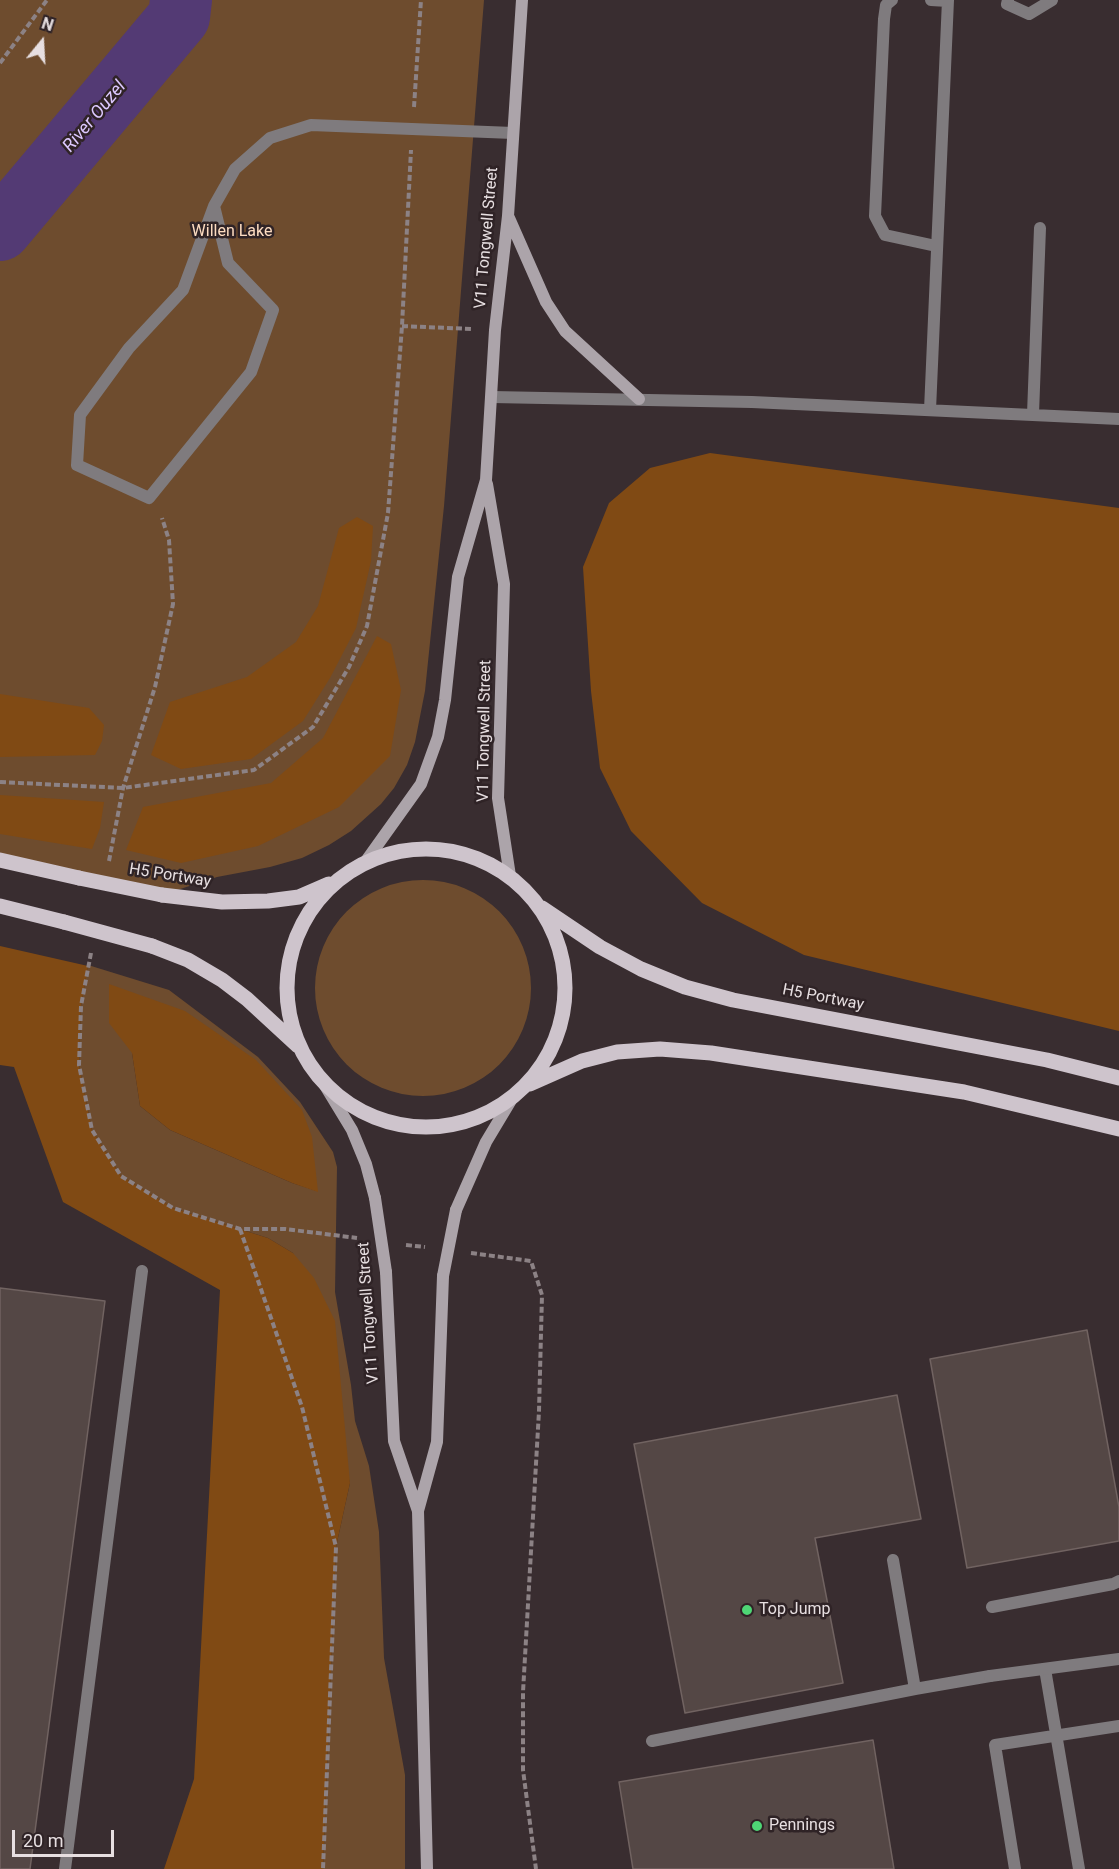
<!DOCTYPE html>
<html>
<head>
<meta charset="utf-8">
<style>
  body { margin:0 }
  #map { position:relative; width:1119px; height:1869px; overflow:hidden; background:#392d30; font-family:Roboto,sans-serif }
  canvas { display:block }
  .north { position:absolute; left:12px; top:12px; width:60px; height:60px; -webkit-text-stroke:4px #2f2326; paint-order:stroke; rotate:18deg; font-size:16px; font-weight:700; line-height:24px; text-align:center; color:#e7dfe1 }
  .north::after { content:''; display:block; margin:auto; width:21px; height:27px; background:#e7dfe1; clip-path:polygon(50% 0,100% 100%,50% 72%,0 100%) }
  .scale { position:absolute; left:12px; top:1830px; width:102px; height:27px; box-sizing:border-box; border:3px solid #e7dfe1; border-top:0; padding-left:8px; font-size:18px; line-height:21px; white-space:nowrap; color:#e7dfe1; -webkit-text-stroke:4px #2f2326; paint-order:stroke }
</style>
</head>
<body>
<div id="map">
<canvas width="1119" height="1869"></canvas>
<div class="north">N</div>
<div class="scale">20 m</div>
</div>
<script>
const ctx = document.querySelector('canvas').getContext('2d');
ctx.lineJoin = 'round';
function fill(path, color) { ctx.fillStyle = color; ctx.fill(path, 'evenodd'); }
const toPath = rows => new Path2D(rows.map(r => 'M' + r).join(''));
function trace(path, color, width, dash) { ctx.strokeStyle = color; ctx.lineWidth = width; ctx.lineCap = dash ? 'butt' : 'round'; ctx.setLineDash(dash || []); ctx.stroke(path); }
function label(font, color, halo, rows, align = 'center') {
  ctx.font = font + ' Roboto,sans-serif'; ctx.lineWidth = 5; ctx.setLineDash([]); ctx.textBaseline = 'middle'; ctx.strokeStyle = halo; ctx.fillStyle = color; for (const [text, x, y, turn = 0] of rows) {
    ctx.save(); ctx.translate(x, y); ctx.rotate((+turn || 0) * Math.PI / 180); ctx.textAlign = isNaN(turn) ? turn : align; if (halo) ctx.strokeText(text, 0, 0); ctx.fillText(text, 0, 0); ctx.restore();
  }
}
const green = toPath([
  [0,0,484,0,444,506,425,691,415,742,407,765,394,788,381,804,351,831,329,845,302,858,270,867,217,877,162,895,0,860],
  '315 988a108 108 0 1 1 216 0a108 108 0 1 1-216 0Z',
  [88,965,169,990,258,1057,300,1102,333,1152,337,1167,335,1292,351,1385,355,1421,369,1466,379,1532,384,1658,405,1775,405,1869,323,1869,336,1547,350,1483,293,1253,268,1238,173,1208,121,1176,92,1130,79,1065,81,1006],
  [132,1053,317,1191,292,1183,170,1130,140,1106]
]);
const forest = toPath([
  [710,453,1119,508,1119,1031,804,955,702,903,631,831,600,768,591,691,583,567,609,503,650,468],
  [357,517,373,526,371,561,356,628,330,678,303,721,251,759,181,769,151,755,170,702,247,677,296,642,318,606,339,528],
  [377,636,391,644,401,690,390,756,339,807,258,846,181,863,126,850,143,807,271,783,323,738],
  [0,694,89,708,104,725,102,741,95,755,0,757],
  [0,795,104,802,100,828,92,849,0,834],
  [0,946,88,966,81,1006,79,1065,92,1130,121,1176,173,1208,268,1238,293,1253,314,1278,335,1321,350,1483,336,1547,323,1869,164,1869,194,1779,220,1290,63,1202,14,1067,0,1065],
  [109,984,185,1011,256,1060,302,1110,312,1137,318,1192,292,1183,170,1130,140,1106,132,1053,109,1023]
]);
const river = toPath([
  [0,230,179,17,181,0]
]);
const building = toPath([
  [0,1288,105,1301,30,1869,0,1869,0,1288],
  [1087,1330,1119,1507,1119,1541,967,1568,930,1359,1087,1330],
  [897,1395,921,1519,815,1538,843,1683,685,1713,634,1444,897,1395],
  [873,1740,894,1869,633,1869,619,1782,873,1740]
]);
const path = toPath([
  [0,63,47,0],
  [414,107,421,0],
  [402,326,473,329],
  [0,782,123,788,254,770,313,727,349,667,367,626,388,513,402,326,411,150],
  [109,861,123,788,155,687,173,604,169,540,162,518],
  [91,953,81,1006,79,1065,92,1130,121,1176,173,1208,240,1229,285,1229,357,1238],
  [240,1229,302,1407,336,1547,323,1869],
  [406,1245,425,1247],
  [471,1253,531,1261,542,1295,539,1411,523,1692,523,1770,536,1869]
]);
const lane = toPath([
  [892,0,886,5,884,19,875,216,885,235,936,246],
  [931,0,948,1],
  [1008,0,1007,4,1029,14,1052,0],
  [214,206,183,290,129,348,80,415,77,465,149,498,251,372,273,310,228,263,214,206,235,169,270,138,311,125,513,133],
  [492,397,752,402,1119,419],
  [930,410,948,0],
  [1033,414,1040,228],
  [893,1560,915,1689,990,1676],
  [992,1607,1113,1584,1119,1581],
  [1045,1669,1079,1869],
  [652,1741,915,1689],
  [65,1869,142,1271],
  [1015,1869,995,1745,1119,1726]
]);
const street = toPath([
  [990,1676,1119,1659]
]);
const secondary = toPath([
  [509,218,546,302,565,331,639,399],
  [487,484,504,584,498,798,510,876],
  [366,861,421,784,438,737,445,700,458,577,486,480,495,330,508,216,522,0],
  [324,1084,352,1130,366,1164,375,1198],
  [456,1210,486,1142,513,1097],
  [386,1272,394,1441,418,1511],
  [427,1869,418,1511,437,1442,443,1276]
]);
const primary = toPath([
  '287 988a139 139 0 1 1 278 0a139 139 0 1 1-278 0Z',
  [0,860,79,878],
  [162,895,222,902,268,901,299,897,329,884],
  [0,906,64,922],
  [542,908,600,947,641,969,685,987,733,1000,1047,1060,1119,1078],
  [152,946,188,960,222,980,247,999,298,1046],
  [530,1084,582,1061,617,1052,660,1049,711,1053,964,1092,1119,1129]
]);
const secondaryBridge = toPath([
  [375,1198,386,1272],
  [443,1276,456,1210]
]);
const primaryBridge = toPath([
  [79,878,162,895],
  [64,922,152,946]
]);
const markers = [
  [747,1610,6,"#4ed675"],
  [757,1826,6,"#4ed675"]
];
const parkNames = [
  ["Willen Lake",232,232]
];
const streetNames = [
  ["V11 Tongwell Street",487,238,-85],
  ["V11 Tongwell Street",485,731,-89],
  ["H5 Portway",170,876,9],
  ["H5 Portway",823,998,11],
  ["V11 Tongwell Street",369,1313,-94]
];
const poiNames = [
  ["Top Jump",759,1610],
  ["Pennings",769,1826]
];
const waterNames = [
  ["River Ouzel",95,117,-50]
];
fill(green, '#6e4c2e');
fill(forest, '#804a14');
trace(river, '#533a74', 62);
fill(building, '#544745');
trace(building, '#716361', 1.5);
trace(path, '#8c8285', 4, [6, 3]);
trace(lane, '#7f7b7e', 12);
trace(street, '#7f7b7e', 12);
trace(secondary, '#aca4aa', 12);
trace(primary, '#cec4cc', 15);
trace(secondaryBridge, '#aca4aa', 12);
trace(primaryBridge, '#cec4cc', 15);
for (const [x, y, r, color] of markers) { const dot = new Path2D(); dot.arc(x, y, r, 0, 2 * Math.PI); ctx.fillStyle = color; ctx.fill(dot); trace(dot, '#2f2326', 2); }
label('16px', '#fddcc1', '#2f2326', parkNames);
label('16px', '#e7dfe1', '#2f2326', streetNames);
label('16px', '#e7dfe1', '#2f2326', poiNames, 'left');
label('italic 18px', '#dcc8fe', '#2f2326', waterNames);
</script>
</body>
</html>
